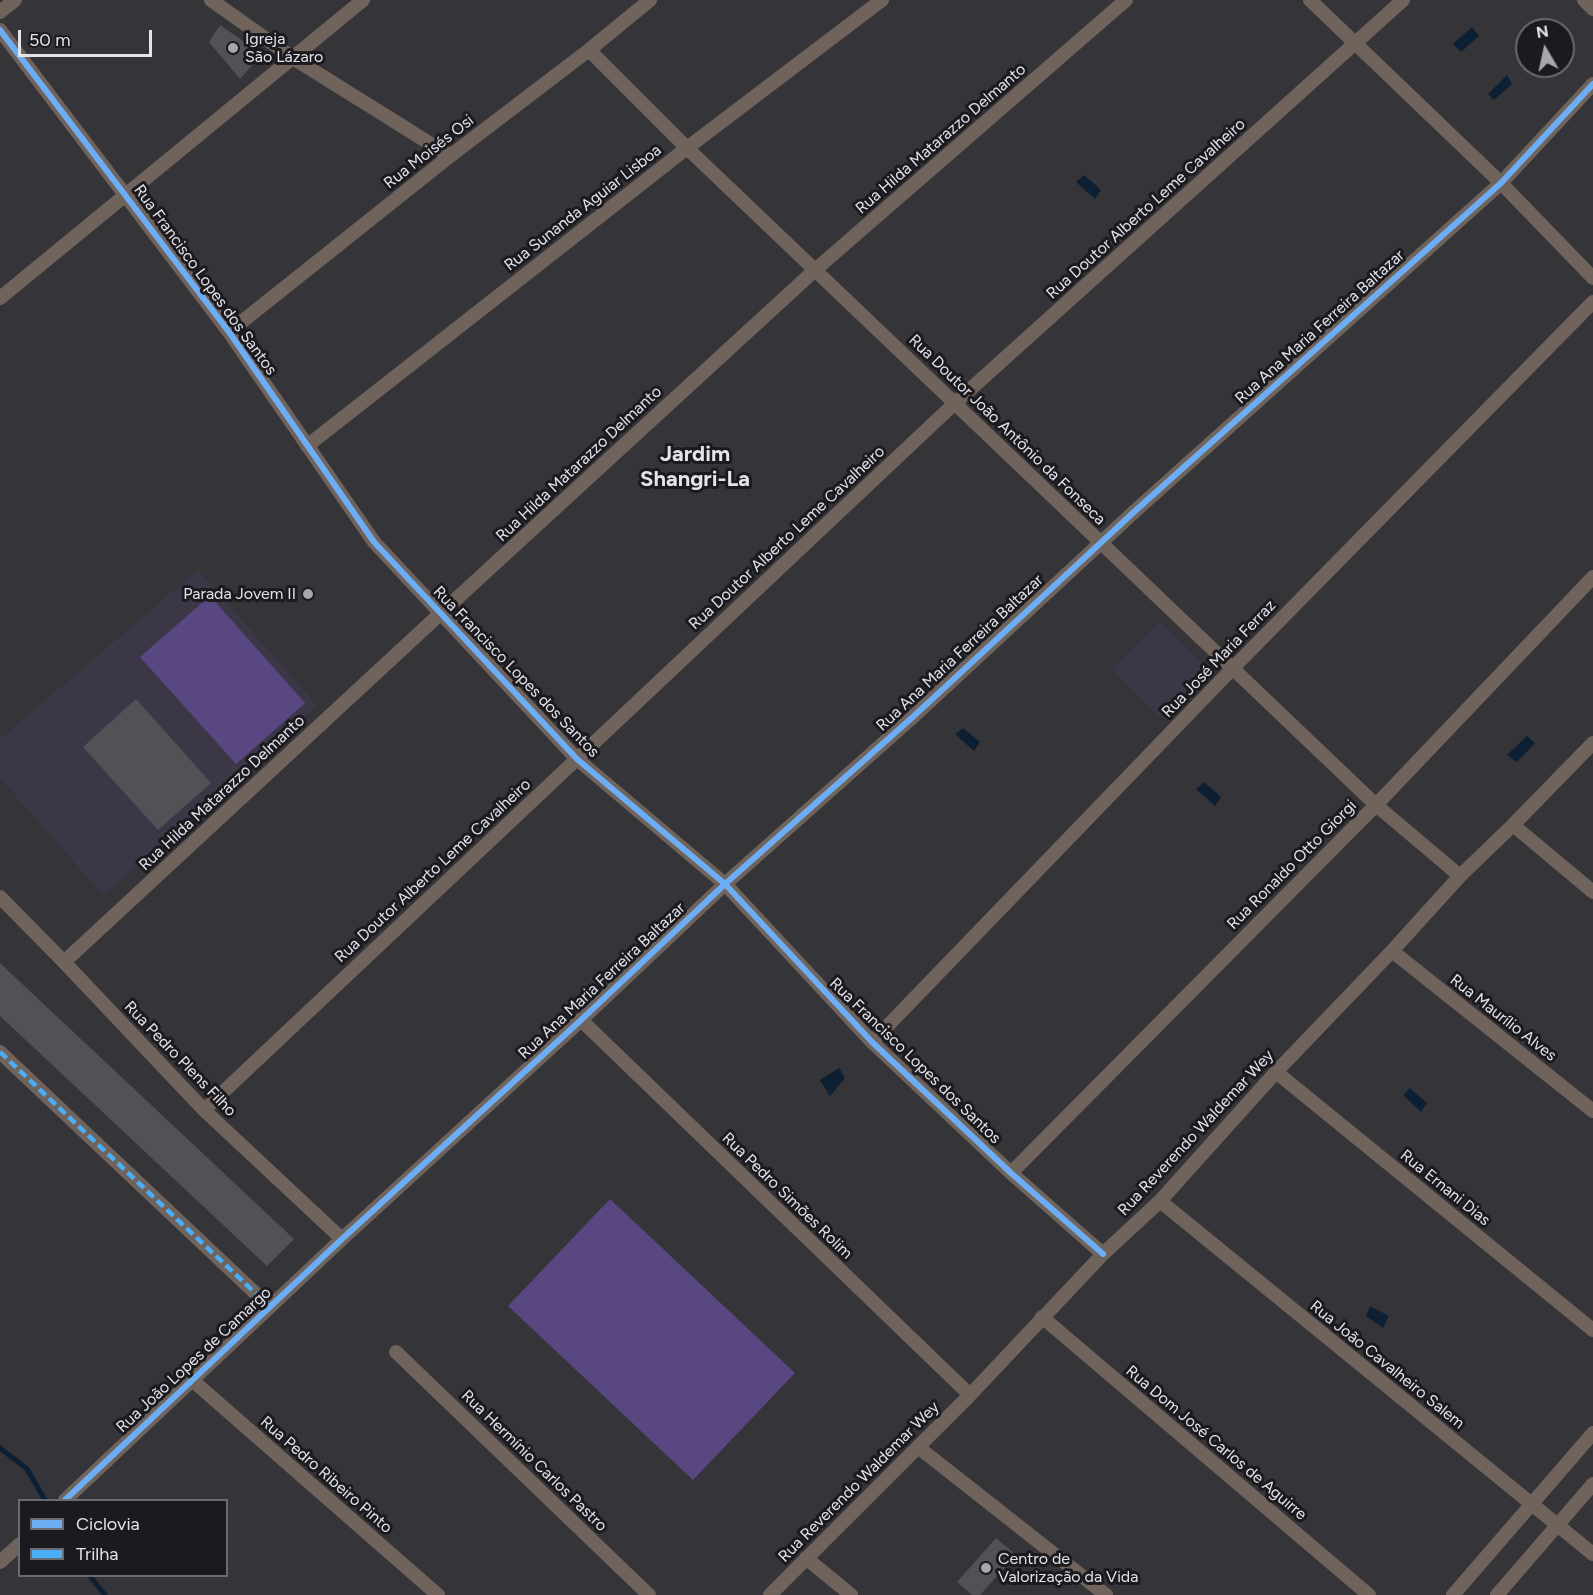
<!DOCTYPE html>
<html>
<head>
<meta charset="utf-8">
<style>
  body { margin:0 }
  #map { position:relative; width:1593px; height:1595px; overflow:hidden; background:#353439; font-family:Figtree,sans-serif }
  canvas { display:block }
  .legend { position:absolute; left:18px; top:1499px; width:210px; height:78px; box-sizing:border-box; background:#1b1a1f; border:2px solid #6b6a70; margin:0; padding:8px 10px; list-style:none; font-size:18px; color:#e4e3ea }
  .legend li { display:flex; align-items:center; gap:12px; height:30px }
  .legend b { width:30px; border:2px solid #6b6a70 }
  .north { position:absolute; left:1515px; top:18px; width:60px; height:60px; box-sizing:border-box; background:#1b1a1f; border:2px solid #6b6a70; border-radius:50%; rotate:351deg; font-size:16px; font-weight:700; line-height:24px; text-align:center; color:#e4e3ea }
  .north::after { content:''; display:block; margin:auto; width:21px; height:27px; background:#a7a6ac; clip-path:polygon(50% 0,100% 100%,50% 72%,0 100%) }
  .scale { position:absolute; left:18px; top:30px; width:134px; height:27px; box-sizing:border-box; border:3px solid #e4e3ea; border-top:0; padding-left:8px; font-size:18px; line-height:21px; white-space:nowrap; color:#e4e3ea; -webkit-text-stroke:4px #1b1a1f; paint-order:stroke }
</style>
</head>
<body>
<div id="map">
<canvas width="1593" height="1595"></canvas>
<ul class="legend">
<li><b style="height:8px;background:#6dadf4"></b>Ciclovia</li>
<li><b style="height:8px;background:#49aef6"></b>Trilha</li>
</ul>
<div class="north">N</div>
<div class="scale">50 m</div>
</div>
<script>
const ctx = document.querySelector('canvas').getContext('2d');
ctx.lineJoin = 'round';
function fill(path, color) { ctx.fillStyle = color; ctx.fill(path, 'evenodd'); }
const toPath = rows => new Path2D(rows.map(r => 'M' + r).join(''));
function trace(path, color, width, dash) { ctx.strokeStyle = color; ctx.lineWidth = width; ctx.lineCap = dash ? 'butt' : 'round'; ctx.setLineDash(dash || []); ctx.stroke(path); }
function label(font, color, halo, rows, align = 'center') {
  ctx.font = font + ' Figtree,sans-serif'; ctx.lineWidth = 6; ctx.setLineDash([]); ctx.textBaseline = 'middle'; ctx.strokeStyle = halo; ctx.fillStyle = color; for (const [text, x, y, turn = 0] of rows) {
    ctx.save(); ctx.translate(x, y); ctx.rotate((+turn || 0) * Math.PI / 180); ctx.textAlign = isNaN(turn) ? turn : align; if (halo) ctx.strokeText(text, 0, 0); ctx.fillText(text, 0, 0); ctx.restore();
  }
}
const built = toPath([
  [198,570,317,705,103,895,0,778,0,739],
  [1161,621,1209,670,1159,717,1112,669]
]);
const green = toPath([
  [210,596,305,703,236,764,140,657],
  [610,1199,795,1373,693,1480,508,1306]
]);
const water = toPath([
  [1472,27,1479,36,1461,52,1453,44],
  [1507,75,1512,84,1494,100,1488,94],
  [1084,175,1101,190,1095,199,1076,182],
  [963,728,980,742,974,751,955,734],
  [1527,736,1535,743,1517,762,1507,755],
  [1204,782,1221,797,1215,806,1196,789],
  [839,1068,845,1078,830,1096,820,1080],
  [1410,1088,1427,1103,1421,1112,1403,1095],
  [1370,1306,1389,1316,1383,1328,1366,1316]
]);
const stream = toPath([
  [0,1448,27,1469,45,1500],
  [90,1576,105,1595]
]);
const building = toPath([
  [220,25,262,54,240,79,209,42],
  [136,699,211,783,158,830,83,747],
  [0,963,294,1239,267,1266,0,1016],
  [996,1538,1016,1555,980,1595,972,1595,957,1582]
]);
const street = toPath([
  [211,0,293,58,450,156],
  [1310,0,1501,183,1593,278],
  [1584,0,1593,9],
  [0,12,15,0],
  [0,30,229,332,374,542,577,759,725,884,872,1042,1011,1173,1103,1254],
  [589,50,687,148,1376,805,1460,876],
  [0,298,363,0],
  [229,332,450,156,589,50,650,0],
  [307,446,687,148,882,0],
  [1513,825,1593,892],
  [0,897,64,962,204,1110,342,1239],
  [1392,951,1593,1111],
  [64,962,441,613,815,270,1126,0],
  [581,1020,970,1395],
  [872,1042,1233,668,1593,302],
  [0,1052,270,1307],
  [1276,1072,1593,1330],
  [204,1110,955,403,1403,0],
  [1011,1173,1376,805,1593,577],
  [1160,1201,1593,1554],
  [1042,1317,1369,1595],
  [396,1352,649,1595],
  [192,1380,438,1595],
  [918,1447,1106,1595],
  [65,1500,342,1239,581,1020,725,884,915,715,1135,511,1501,183,1593,84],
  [806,1558,851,1595],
  [0,1562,20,1544],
  [770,1595,970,1395,1103,1254,1160,1201,1276,1072,1392,951,1460,876,1513,825,1593,743],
  [1453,1595,1593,1433],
  [1497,1595,1593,1484]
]);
const quiet = toPath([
  [0,1052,270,1307]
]);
const cycleway = toPath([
  [0,30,229,332,374,542,577,759,725,884,872,1042,1011,1173,1103,1254],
  [65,1500,342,1239,581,1020,725,884,915,715,1135,511,1501,183,1593,84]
]);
const markers = [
  [233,48,6,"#a7a6ac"],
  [308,594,6,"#a7a6ac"],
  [986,1568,6,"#a7a6ac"]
];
const poiNames = [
  ["Igreja",245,39],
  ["São Lázaro",245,57],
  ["Parada Jovem II",296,594,"right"],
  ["Centro de",998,1559],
  ["Valorização da Vida",998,1577]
];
const streetNames = [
  ["Rua Hilda Matarazzo Delmanto",941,139,-41],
  ["Rua Moisés Osi",429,152,-38],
  ["Rua Sunanda Aguiar Lisboa",583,208,-38],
  ["Rua Doutor Alberto Leme Cavalheiro",1146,209,-42],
  ["Rua Francisco Lopes dos Santos",205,280,54],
  ["Rua Ana Maria Ferreira Baltazar",1320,327,-42],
  ["Rua Doutor João Antônio da Fonseca",1007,430,44],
  ["Rua Hilda Matarazzo Delmanto",579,464,-43],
  ["Rua Doutor Alberto Leme Cavalheiro",787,538,-43],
  ["Rua Ana Maria Ferreira Baltazar",960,653,-43],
  ["Rua José Maria Ferraz",1219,659,-46],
  ["Rua Francisco Lopes dos Santos",516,672,46],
  ["Rua Hilda Matarazzo Delmanto",222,793,-43],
  ["Rua Ronaldo Otto Giorgi",1292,865,-45],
  ["Rua Doutor Alberto Leme Cavalheiro",433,871,-43],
  ["Rua Ana Maria Ferreira Baltazar",602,981,-43],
  ["Rua Maurílio Alves",1503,1018,38],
  ["Rua Pedro Plens Filho",180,1059,46],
  ["Rua Francisco Lopes dos Santos",915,1061,44],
  ["Rua Reverendo Waldemar Wey",1196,1133,-47],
  ["Rua Ernani Dias",1445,1188,39],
  ["Rua Pedro Simões Rolim",787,1196,44],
  ["Rua João Lopes de Camargo",194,1360,-43],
  ["Rua João Cavalheiro Salem",1387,1365,39],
  ["Rua Dom José Carlos de Aguirre",1216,1443,40],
  ["Rua Hermínio Carlos Pastro",534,1461,44],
  ["Rua Pedro Ribeiro Pinto",326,1475,41],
  ["Rua Reverendo Waldemar Wey",859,1482,-45]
];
const districtNames = [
  ["Jardim",695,455],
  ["Shangri-La",695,480]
];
fill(built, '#3b3747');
fill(green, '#594781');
fill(water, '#0c1f33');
trace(stream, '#0c1f33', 5);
fill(building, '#525156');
trace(street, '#70635b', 14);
trace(quiet, '#49aef6', 4.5, [9, 4.5]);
trace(cycleway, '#6dadf4', 6);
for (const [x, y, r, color] of markers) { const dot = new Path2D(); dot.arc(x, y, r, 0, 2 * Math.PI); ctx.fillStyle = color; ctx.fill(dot); trace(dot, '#1b1a1f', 2); }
label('16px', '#e4e3ea', '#1b1a1f', poiNames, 'left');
label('16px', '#e4e3ea', '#1b1a1f', streetNames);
label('bold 22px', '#e4e3ea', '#1b1a1f', districtNames);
</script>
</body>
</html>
